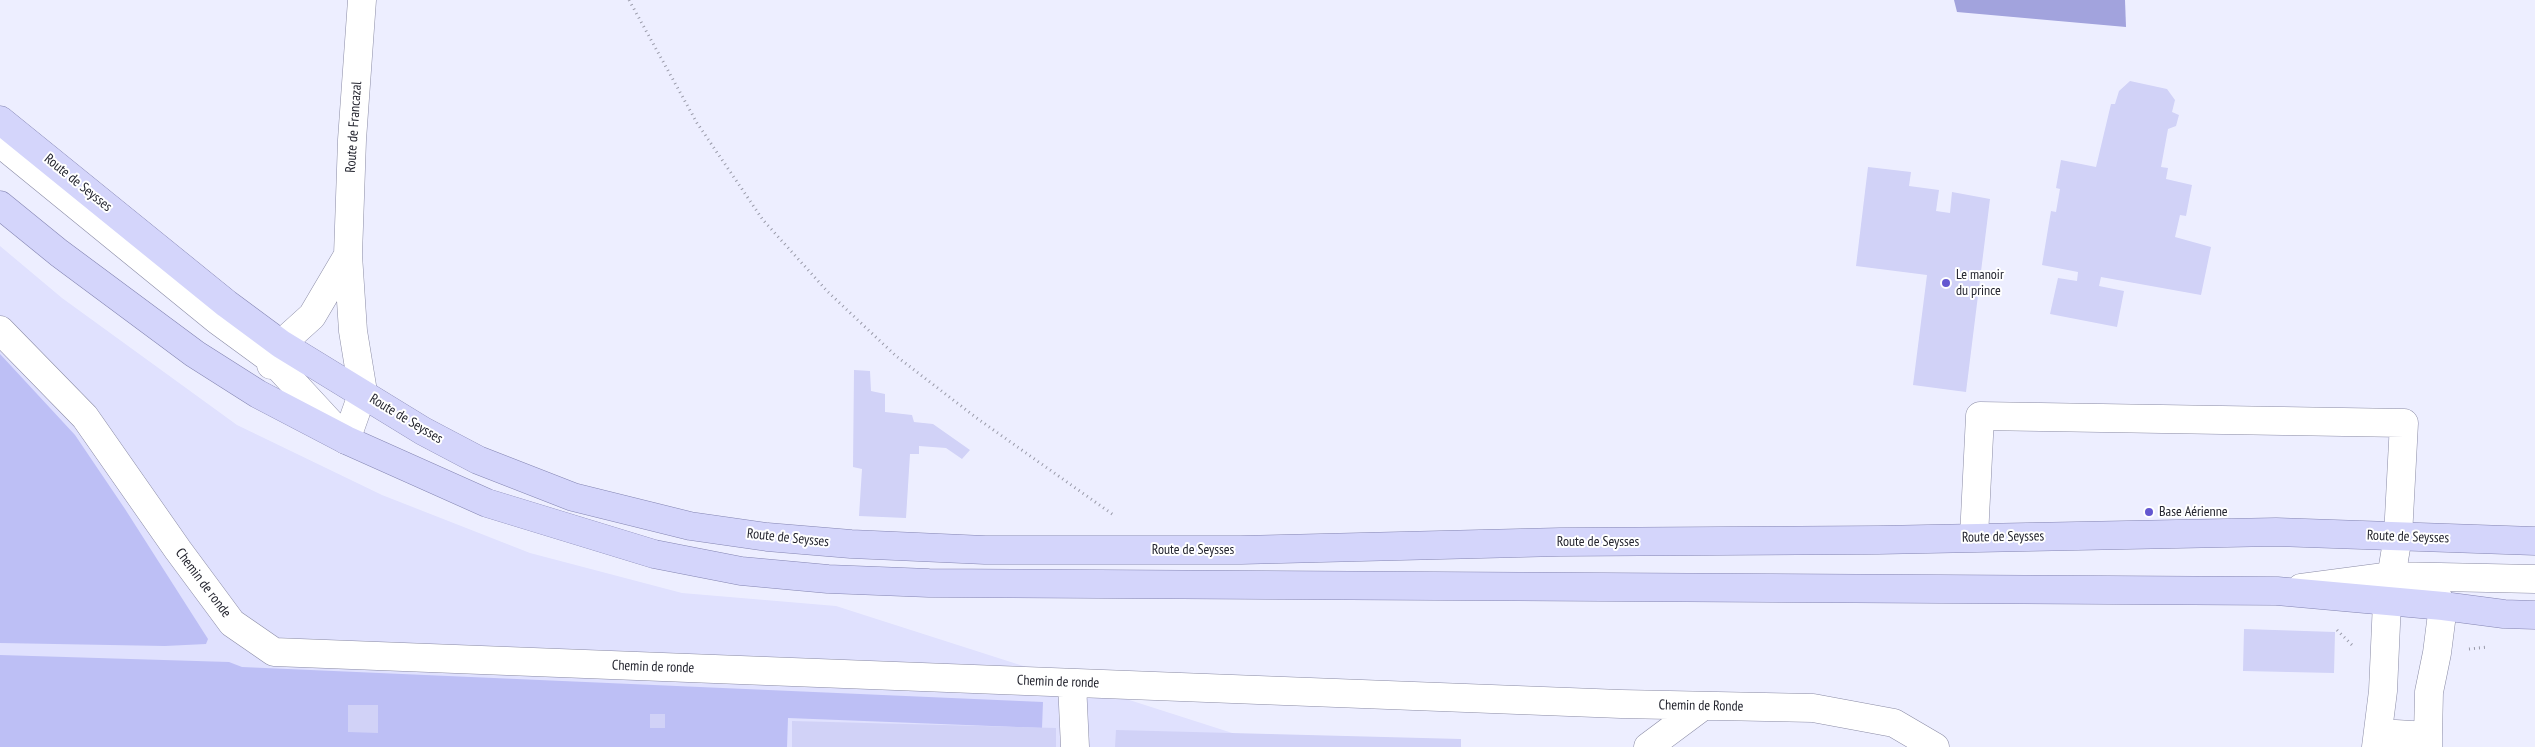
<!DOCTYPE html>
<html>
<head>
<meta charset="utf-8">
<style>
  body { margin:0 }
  canvas { display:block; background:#edeeff }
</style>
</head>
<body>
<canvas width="2535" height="747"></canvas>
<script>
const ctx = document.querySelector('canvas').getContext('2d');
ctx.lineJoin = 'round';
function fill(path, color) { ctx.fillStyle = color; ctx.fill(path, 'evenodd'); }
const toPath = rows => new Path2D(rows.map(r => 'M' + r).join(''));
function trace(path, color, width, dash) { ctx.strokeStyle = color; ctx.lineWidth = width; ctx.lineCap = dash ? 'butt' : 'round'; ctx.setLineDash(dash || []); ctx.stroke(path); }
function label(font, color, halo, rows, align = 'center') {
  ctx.font = font + ' "PT Sans Narrow",sans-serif'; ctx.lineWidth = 4; ctx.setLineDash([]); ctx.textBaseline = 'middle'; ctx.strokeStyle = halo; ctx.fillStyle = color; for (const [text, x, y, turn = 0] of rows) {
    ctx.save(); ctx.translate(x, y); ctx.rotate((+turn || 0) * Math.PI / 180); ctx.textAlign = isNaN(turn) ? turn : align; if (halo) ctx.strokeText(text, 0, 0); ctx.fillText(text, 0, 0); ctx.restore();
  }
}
const built = toPath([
  [0,246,62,298,237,425,382,495,530,553,682,593,836,606,1276,747,0,747]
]);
const green = toPath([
  [0,354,75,435,125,509,208,639,206,644,165,646,0,643],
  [0,655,229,662,242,667,1043,702,1042,728,788,718,787,747,0,747]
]);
const forest = toPath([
  [1954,0,2125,0,2126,27,1957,12]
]);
const building = toPath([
  [2130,81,2167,89,2175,100,2172,112,2179,115,2176,126,2168,129,2161,167,2168,168,2166,179,2192,185,2186,216,2180,215,2175,237,2211,247,2201,295,2101,277,2099,286,2124,291,2117,327,2050,314,2058,278,2077,281,2078,272,2042,265,2051,211,2056,212,2060,189,2056,188,2061,160,2096,167,2111,104,2115,104,2119,91],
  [1868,167,1911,172,1909,186,1939,190,1936,211,1950,213,1952,192,1990,199,1966,392,1913,385,1927,275,1856,266],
  [854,370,870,371,871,391,885,394,885,412,912,415,914,422,933,424,970,450,962,459,946,448,919,446,919,454,910,454,906,518,859,516,862,469,853,467],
  [2244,629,2335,632,2334,673,2243,671],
  [348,705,378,705,378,733,348,732],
  [650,714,665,714,665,728,650,728],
  [792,721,1056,728,1056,747,792,747],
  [1116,730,1461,739,1461,747,1115,747]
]);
const path = toPath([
  [629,0,697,123,763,220,828,292,896,356,978,419,1115,516],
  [2337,630,2352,645],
  [2469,649,2488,647]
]);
const minor = toPath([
  [0,143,217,320,273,361,346,440,363,392,353,331,348,255,352,140,362,0],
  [0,330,85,417,178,550,232,623,274,652,1621,704,1813,708,1894,723,1935,747],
  [271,365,281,344,312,316,348,255],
  [1974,537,1980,416,2404,423,2398,536,2387,602,2383,691,2376,747],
  [2301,588,2392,576,2535,579],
  [1072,683,1075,747],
  [2379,733,2428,736,2428,747],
  [2428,736,2429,692,2437,653,2443,606,2430,586],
  [1648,747,1703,706]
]);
const major = toPath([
  [0,120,227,304,281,344,423,431,478,460,573,497,690,526,767,537,851,544,985,550,1241,550,1560,542,1878,540,2276,532,2535,541],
  [0,205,59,253,195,354,258,394,346,440,487,503,654,554,741,571,828,579,929,583,2277,591,2443,606,2504,614,2535,615]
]);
const markers = [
  [1946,283,5,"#6357d0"],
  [2149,512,5,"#6357d0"]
];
const streetNames = [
  ["Route de Francazal",354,127,-86],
  ["Route de Seysses",78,183,39],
  ["Route de Seysses",406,419,31],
  ["Route de Seysses",2003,537,-1],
  ["Route de Seysses",2408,537,2],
  ["Route de Seysses",788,538,6],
  ["Route de Seysses",1598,542],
  ["Route de Seysses",1193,550],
  ["Chemin de ronde",203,583,53],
  ["Chemin de ronde",653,667,2],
  ["Chemin de ronde",1058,682,2],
  ["Chemin de Ronde",1701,706,1]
];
const poiNames = [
  ["Le manoir",1956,275],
  ["du prince",1956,291],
  ["Base Aérienne",2159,512]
];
fill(built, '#e0e1fe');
fill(green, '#bdbff5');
fill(forest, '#a2a3dd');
fill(building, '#d1d2f7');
trace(minor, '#8a8ba5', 29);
trace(major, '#8485b2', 29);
trace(path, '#9a9baa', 3, [1, 4]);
trace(minor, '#fff', 28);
trace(major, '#d4d5fb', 28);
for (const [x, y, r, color] of markers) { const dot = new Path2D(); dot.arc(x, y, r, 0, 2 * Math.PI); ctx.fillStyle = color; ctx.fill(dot); trace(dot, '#fff', 2); }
label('14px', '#24252f', '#fff', streetNames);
label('14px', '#24252f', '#fff', poiNames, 'left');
</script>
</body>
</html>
